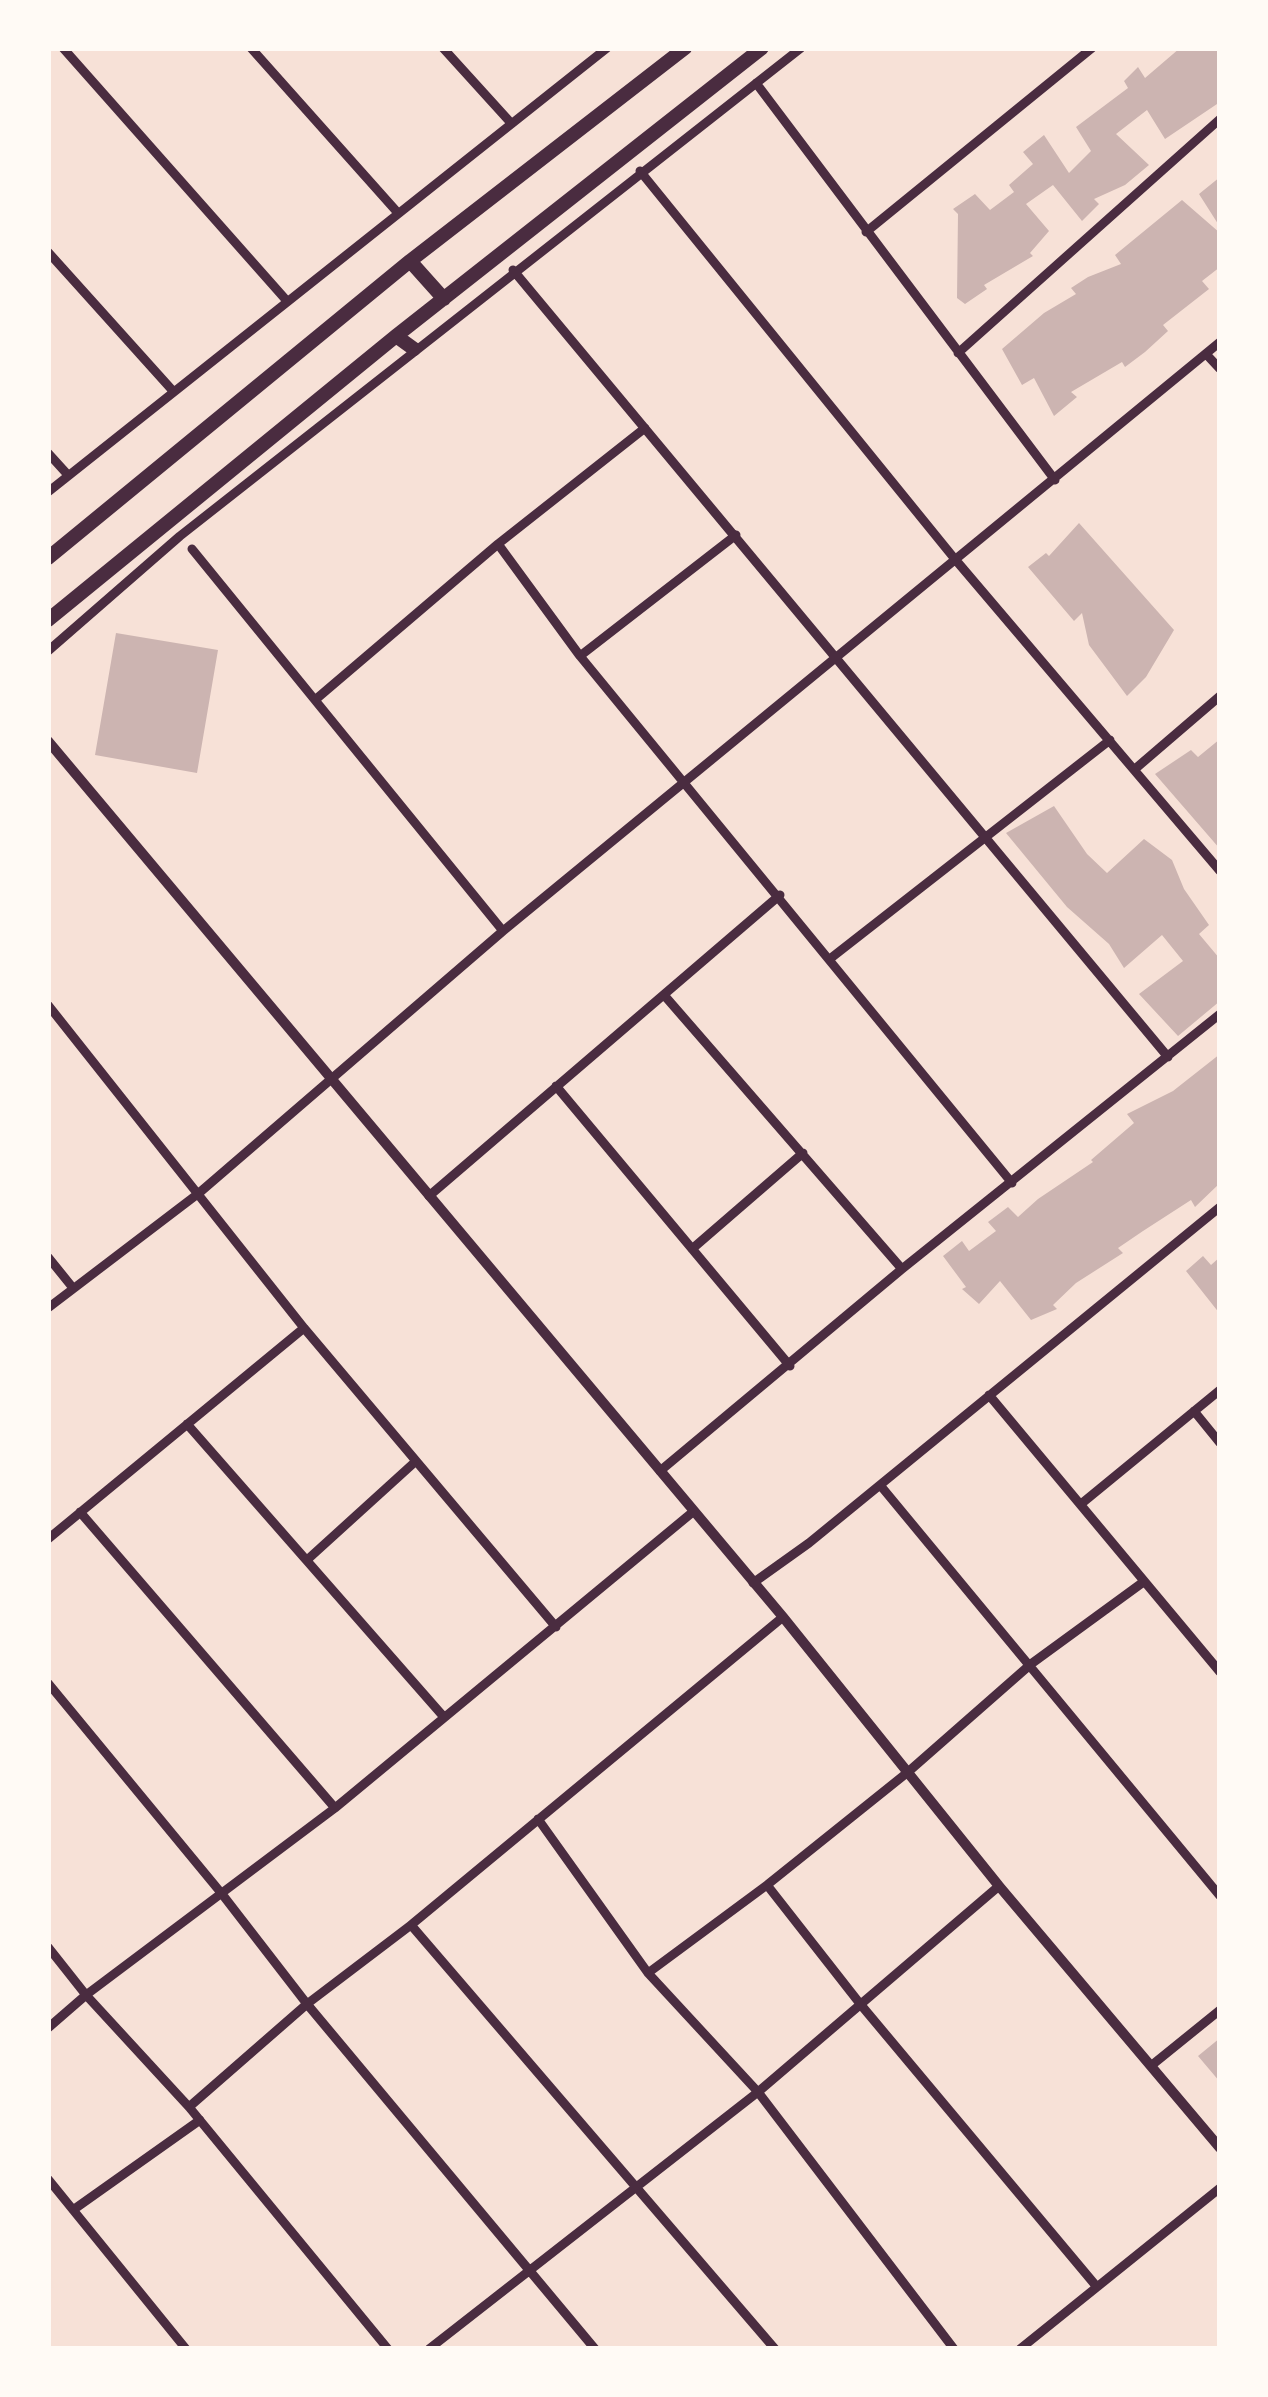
<!DOCTYPE html>
<html>
<head>
<meta charset="utf-8">
<style>
  body { margin:0 }
  #map { position:relative; width:1268px; height:2397px; overflow:hidden; background:#f7e1d7; font-family:"Space Grotesk",sans-serif }
  canvas { display:block }
  .frame { position:absolute; inset:0; border:51px solid #fffaf5; pointer-events:none }
</style>
</head>
<body>
<div id="map">
<canvas width="1268" height="2397"></canvas>
<div class="frame"></div>
</div>
<script>
const ctx = document.querySelector('canvas').getContext('2d');
ctx.lineJoin = 'round';
function fill(path, color) { ctx.fillStyle = color; ctx.fill(path, 'evenodd'); }
const toPath = rows => new Path2D(rows.map(r => 'M' + r).join(''));
function trace(path, color, width, dash) { ctx.strokeStyle = color; ctx.lineWidth = width; ctx.lineCap = dash ? 'butt' : 'round'; ctx.setLineDash(dash || []); ctx.stroke(path); }
const building = toPath([
  [1180,48,1220,48,1220,102,1165,139,1147,110,1116,134,1149,165,1125,185,1094,199,1099,204,1082,221,1053,185,1026,204,1049,231,1030,253,1033,256,984,285,987,289,965,304,957,298,958,214,953,209,975,194,990,210,1014,192,1009,185,1033,164,1023,152,1044,135,1069,173,1091,151,1076,127,1128,88,1124,81,1138,67,1145,78],
  [1220,177,1220,227,1199,194],
  [1182,200,1220,233,1220,267,1202,281,1209,289,1163,325,1168,331,1145,352,1125,367,1122,362,1071,392,1077,397,1054,416,1034,378,1022,385,1002,349,1044,313,1076,294,1071,288,1088,277,1121,264,1115,255],
  [1079,523,1174,630,1146,677,1127,696,1089,645,1082,613,1074,621,1028,567,1046,553,1049,556],
  [116,633,218,650,197,773,95,755],
  [1220,739,1220,849,1155,774,1191,750,1198,757],
  [1054,806,1087,854,1107,873,1144,839,1172,860,1184,889,1209,925,1199,934,1220,959,1220,1001,1178,1036,1139,994,1183,961,1162,935,1124,968,1109,944,1067,907,1006,833],
  [1220,1054,1220,1183,1195,1207,1191,1200,1143,1231,1118,1248,1123,1253,1076,1283,1053,1305,1057,1309,1031,1320,1000,1281,979,1304,962,1289,966,1287,943,1256,962,1241,969,1251,996,1231,988,1222,1008,1207,1018,1217,1038,1199,1093,1162,1091,1160,1134,1123,1127,1114,1173,1091],
  [1203,1256,1211,1265,1220,1257,1220,1314,1186,1271],
  [1220,2038,1220,2082,1198,2056]
]);
const minor = toPath([
  [63,48,287,301],
  [251,48,398,213],
  [443,48,511,123],
  [756,83,1055,480],
  [640,171,954,558,1220,871],
  [866,232,1092,48],
  [48,252,173,391],
  [513,270,1168,1057],
  [958,353,1220,119],
  [1206,354,1220,369],
  [48,453,68,475],
  [48,492,607,48],
  [498,544,580,656,1012,1183],
  [192,549,503,931],
  [48,651,180,536,801,48],
  [580,656,736,535],
  [315,700,498,544,645,428],
  [1135,769,1220,696],
  [831,958,1110,740],
  [664,995,902,1269],
  [48,1005,304,1328,556,1627],
  [556,1086,790,1366],
  [429,1196,780,895],
  [692,1249,803,1153],
  [48,1257,73,1288],
  [48,1308,199,1193,503,931,1220,342],
  [989,1395,1220,1672],
  [1194,1411,1220,1443],
  [187,1424,443,1716],
  [660,1471,902,1269,1220,1014],
  [880,1485,1220,1896],
  [1081,1504,1220,1390],
  [80,1512,335,1808],
  [48,1539,304,1328],
  [307,1560,416,1461],
  [753,1583,809,1543,1220,1207],
  [48,1683,222,1894,307,2004,595,2349],
  [538,1819,648,1973,758,2092,954,2349],
  [767,1885,861,2005,1097,2287],
  [411,1925,775,2349],
  [48,1947,86,1995,335,1808,694,1511],
  [648,1973,767,1885,908,1772,1031,1664,1142,1583],
  [48,2028,86,1995,189,2107,388,2349],
  [1152,2065,1220,2010],
  [189,2107,307,2004,411,1925,783,1617],
  [48,2179,186,2349],
  [73,2210,200,2120],
  [429,2349,758,2092,999,1886],
  [1020,2349,1220,2188]
]);
const tertiary = toPath([
  [48,741,783,1617,999,1886,1220,2148]
]);
const primary = toPath([
  [410,261,444,299],
  [396,336,414,349],
  [48,558,410,261,685,48],
  [48,620,396,336,762,48]
]);
fill(building, '#ccb4b1');
trace(minor, '#4a2c40', 9);
trace(tertiary, '#4a2c40', 10);
trace(primary, '#4a2c40', 14);
</script>
</body>
</html>
